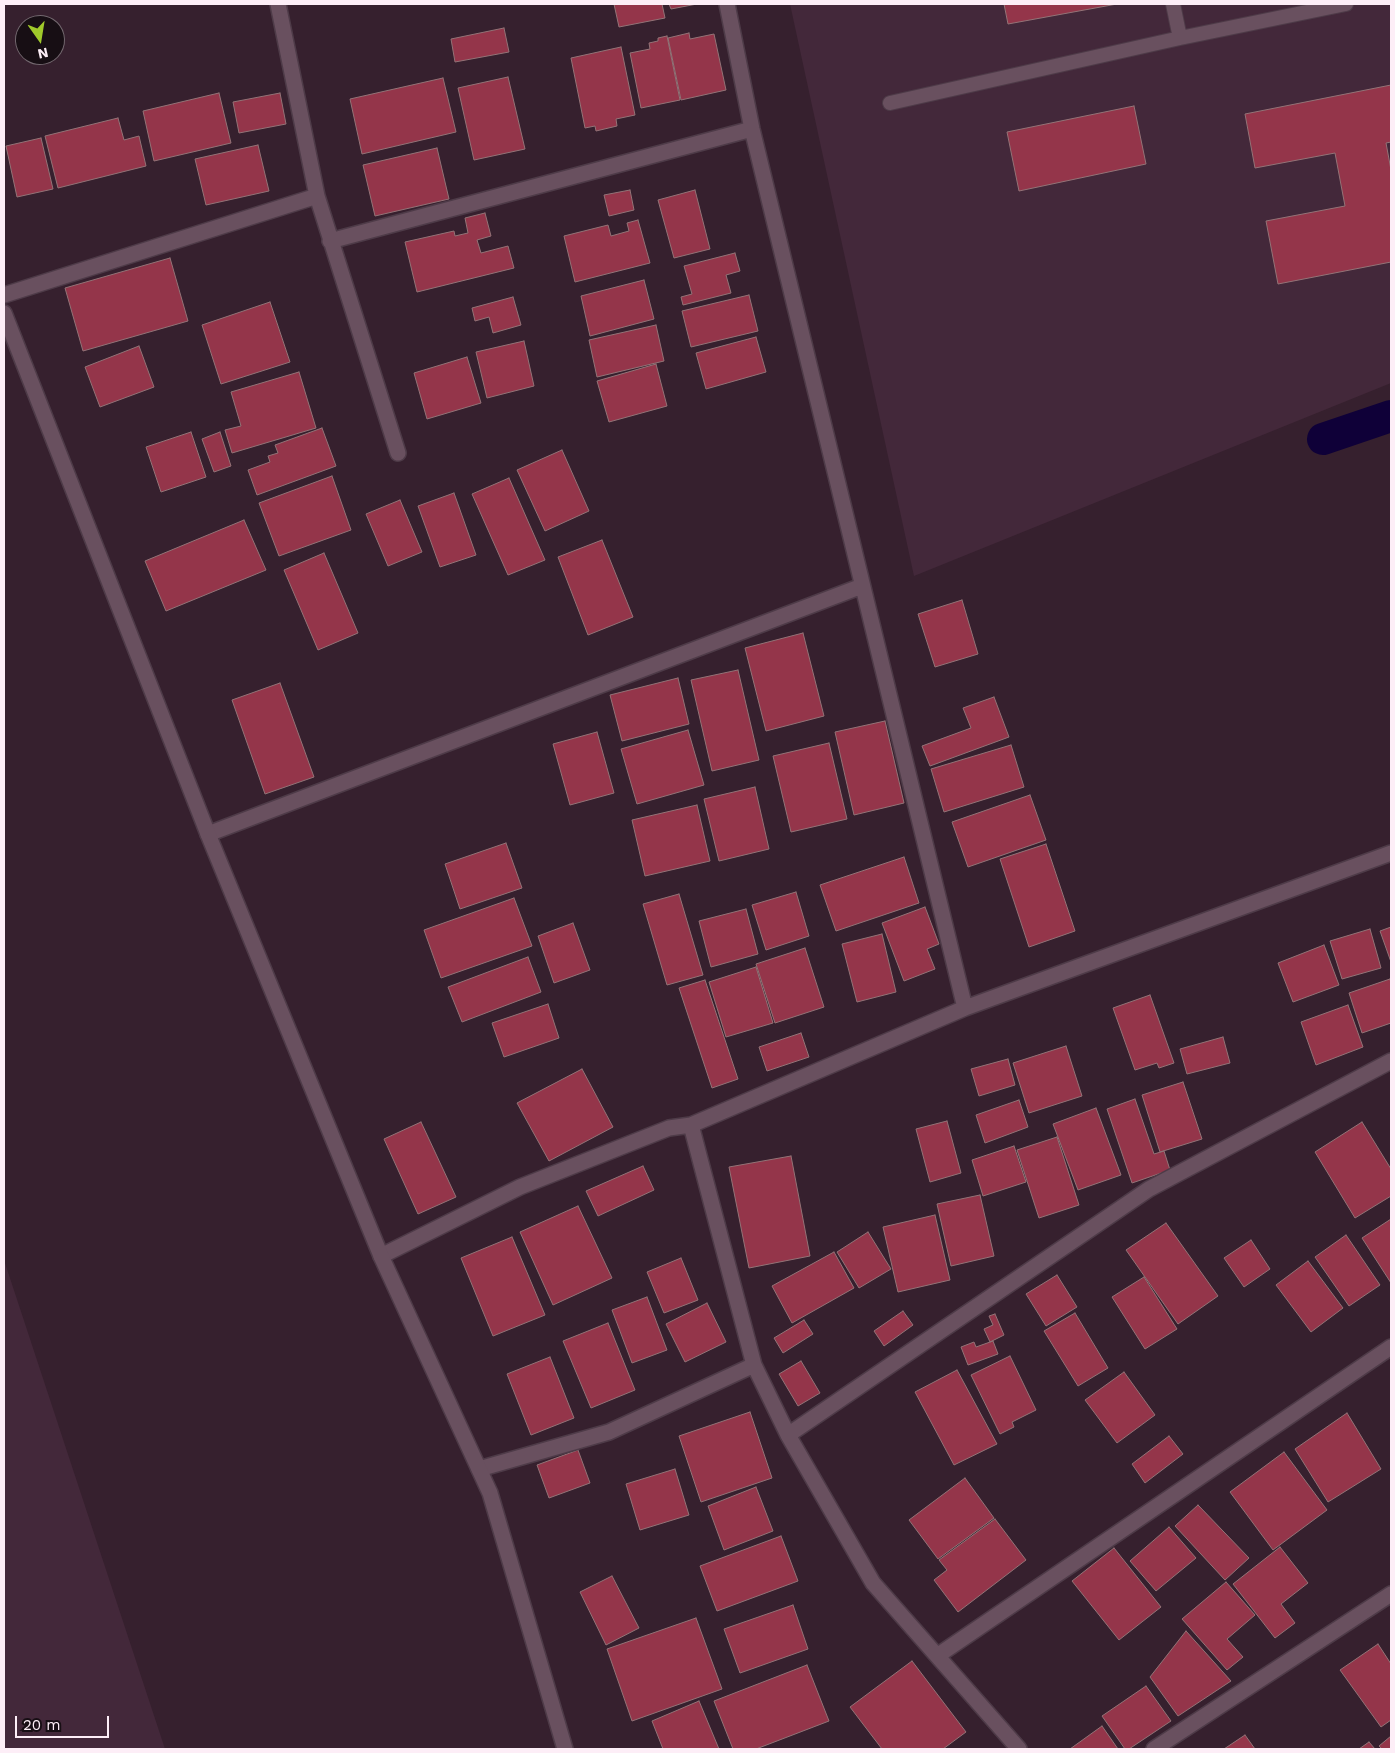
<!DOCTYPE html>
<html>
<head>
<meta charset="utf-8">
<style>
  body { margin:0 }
  #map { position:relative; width:1395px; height:1753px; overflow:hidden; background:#36202e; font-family:"Work Sans",sans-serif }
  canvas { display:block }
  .frame { position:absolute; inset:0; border:5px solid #fdeef7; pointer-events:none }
  .north { position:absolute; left:15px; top:15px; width:50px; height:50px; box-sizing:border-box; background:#170e14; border:1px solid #73686f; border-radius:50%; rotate:167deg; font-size:14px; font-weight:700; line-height:20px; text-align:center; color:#fdeef7 }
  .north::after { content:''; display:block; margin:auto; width:18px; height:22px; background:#a0c92b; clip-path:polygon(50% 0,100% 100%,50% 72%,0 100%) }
  .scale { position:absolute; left:15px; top:1716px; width:94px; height:22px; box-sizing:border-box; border:2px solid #fdeef7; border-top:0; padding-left:6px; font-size:15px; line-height:18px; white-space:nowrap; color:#fdeef7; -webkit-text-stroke:4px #170e14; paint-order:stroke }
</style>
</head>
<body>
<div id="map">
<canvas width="1395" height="1753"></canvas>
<div class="frame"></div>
<div class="north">N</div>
<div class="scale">20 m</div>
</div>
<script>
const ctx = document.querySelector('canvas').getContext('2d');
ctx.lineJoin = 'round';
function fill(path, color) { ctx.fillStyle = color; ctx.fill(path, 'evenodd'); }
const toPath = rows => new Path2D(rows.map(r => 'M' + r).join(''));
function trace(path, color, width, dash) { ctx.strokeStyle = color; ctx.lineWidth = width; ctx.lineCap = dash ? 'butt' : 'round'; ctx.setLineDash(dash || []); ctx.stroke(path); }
const built = toPath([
  [790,4,1391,4,1391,383,914,576],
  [4,1260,165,1749,4,1749]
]);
const canal = toPath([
  [1323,439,1391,416]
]);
const building = toPath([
  [614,4,662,4,665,18,619,27,614,4],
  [669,4,697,4,671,9,669,4],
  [1004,4,1117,4,1008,24,1004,4],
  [504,28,509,52,455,62,451,39,504,28],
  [689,33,690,39,714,34,726,90,681,100,668,38,689,33],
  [667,36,680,100,641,108,630,53,650,49,649,43,658,41,658,38,667,36],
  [621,47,635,115,616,119,617,126,596,131,595,126,585,128,571,58,621,47],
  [508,77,525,149,474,160,458,88,508,77],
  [443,78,456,132,362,154,350,99,443,78],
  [1391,85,1391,142,1386,143,1391,170,1391,262,1278,284,1266,221,1345,206,1335,153,1255,168,1245,114,1391,85],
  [219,93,231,143,154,161,143,111,219,93],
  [280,93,286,124,239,133,233,102,280,93],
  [1134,106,1146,164,1019,191,1007,132,1134,106],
  [118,118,124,140,139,136,146,166,58,188,45,136,118,118],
  [41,138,53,189,17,197,6,146,41,138],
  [258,145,269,191,206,205,195,159,258,145],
  [437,148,449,199,375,216,363,165,437,148],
  [630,190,634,210,609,216,604,195,630,190],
  [695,190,710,249,674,258,658,200,695,190],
  [485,213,491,236,477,240,481,253,508,246,514,268,417,292,405,242,454,231,455,236,468,233,465,218,485,213],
  [638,220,650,263,575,282,564,236,608,225,611,236,629,231,627,223,638,220],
  [735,253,740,271,726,275,731,293,683,305,681,297,692,294,684,266,735,253],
  [170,258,188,321,83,351,65,288,170,258],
  [644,280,654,319,590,336,581,296,644,280],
  [749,295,758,331,691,347,682,311,749,295],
  [513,297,521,325,493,333,489,317,475,321,472,308,513,297],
  [270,302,290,362,221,384,202,325,270,302],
  [656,325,664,361,597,377,589,340,656,325],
  [756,337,766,372,706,389,696,353,756,337],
  [524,341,534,386,487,398,476,352,524,341],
  [139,346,154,387,100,407,85,367,139,346],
  [467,357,481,403,427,419,414,373,467,357],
  [656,364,667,406,609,422,597,381,656,364],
  [299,372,316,428,232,453,225,430,241,426,231,392,299,372],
  [322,428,336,466,257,495,248,470,270,462,268,456,278,453,275,445,322,428],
  [191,432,206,477,161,492,146,447,191,432],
  [220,432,231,466,214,472,202,439,220,432],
  [562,450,589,511,545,531,517,470,562,450],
  [332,476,351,530,279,556,259,503,332,476],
  [509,478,545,560,508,575,472,494,509,478],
  [454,493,476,555,440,567,418,506,454,493],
  [400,500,422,552,388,566,366,514,400,500],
  [244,520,266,570,166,611,145,561,244,520],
  [602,540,633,617,588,635,558,557,602,540],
  [324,553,358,633,318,650,284,570,324,553],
  [962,600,978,654,935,667,918,614,962,600],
  [803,633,824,716,766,731,745,648,803,633],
  [738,670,759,760,712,771,691,680,738,670],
  [678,678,689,724,622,741,610,695,678,678],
  [280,683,314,777,265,794,232,700,280,683],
  [994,697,1009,737,930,766,922,746,971,728,963,708,994,697],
  [885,721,904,803,854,815,835,732,885,721],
  [688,730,704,785,637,804,621,749,688,730],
  [597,732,614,793,570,805,553,744,597,732],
  [829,743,847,819,791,832,773,756,829,743],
  [1011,745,1024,787,944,812,931,769,1011,745],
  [755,787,769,849,719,861,704,799,755,787],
  [1030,795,1046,840,968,867,952,822,1030,795],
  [697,805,710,861,645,876,632,820,697,805],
  [506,843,522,888,460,909,445,864,506,843],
  [1046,844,1075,931,1029,947,1000,859,1046,844],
  [904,857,919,903,836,931,820,885,904,857],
  [796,892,809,936,766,950,752,905,796,892],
  [679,894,703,975,667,985,643,904,679,894],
  [514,898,532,946,441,978,424,930,514,898],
  [925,907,939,944,927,949,935,969,904,981,882,923,925,907],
  [746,909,758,954,711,967,699,921,746,909],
  [573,923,590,970,554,983,538,936,573,923],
  [1391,927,1391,962,1380,931,1391,927],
  [1370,929,1381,968,1342,979,1330,941,1370,929],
  [882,934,896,992,857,1002,842,944,882,934],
  [1324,945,1339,985,1293,1002,1278,963,1324,945],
  [805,948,824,1007,775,1023,756,964,805,948],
  [528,957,541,992,462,1022,448,987,528,957],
  [756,967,773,1023,726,1037,709,982,756,967],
  [1390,979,1391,984,1391,1023,1362,1033,1349,993,1390,979],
  [705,980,738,1079,712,1088,679,988,705,980],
  [1150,995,1174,1063,1159,1068,1157,1063,1135,1070,1113,1008,1150,995],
  [548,1004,559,1038,504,1057,492,1023,548,1004],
  [1348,1005,1363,1047,1316,1065,1301,1022,1348,1005],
  [801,1033,809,1057,767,1071,759,1047,801,1033],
  [1223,1037,1230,1063,1187,1074,1180,1049,1223,1037],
  [1066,1046,1082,1096,1029,1113,1013,1063,1066,1046],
  [1008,1059,1015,1085,979,1096,971,1069,1008,1059],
  [582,1069,613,1127,549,1161,517,1103,582,1069],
  [1183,1082,1202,1139,1160,1152,1142,1095,1183,1082],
  [1135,1099,1154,1154,1164,1151,1170,1170,1132,1183,1107,1109,1135,1099],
  [1019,1100,1028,1127,985,1143,976,1115,1019,1100],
  [1096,1108,1121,1175,1078,1190,1053,1124,1096,1108],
  [947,1121,961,1173,930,1182,916,1129,947,1121],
  [421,1122,456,1197,418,1214,384,1139,421,1122],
  [1362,1122,1391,1169,1391,1196,1355,1218,1315,1152,1362,1122],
  [1057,1137,1079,1205,1039,1218,1017,1150,1057,1137],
  [1014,1146,1026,1182,983,1196,972,1160,1014,1146],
  [791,1156,810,1256,749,1268,729,1167,791,1156],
  [643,1166,654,1190,598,1216,586,1191,643,1166],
  [980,1195,994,1256,951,1266,937,1204,980,1195],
  [578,1206,612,1278,553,1305,520,1232,578,1206],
  [935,1215,950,1280,898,1292,883,1227,935,1215],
  [1391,1219,1391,1283,1362,1238,1391,1219],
  [1166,1223,1218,1296,1178,1324,1126,1250,1166,1223],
  [868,1232,891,1269,859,1288,837,1252,868,1232],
  [1346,1235,1380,1285,1349,1306,1315,1257,1346,1235],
  [512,1237,545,1315,493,1336,461,1258,512,1237],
  [1251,1240,1270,1269,1244,1287,1224,1258,1251,1240],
  [834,1252,854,1288,792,1323,772,1286,834,1252],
  [681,1258,698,1300,664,1313,647,1272,681,1258],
  [1308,1261,1343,1308,1311,1332,1276,1285,1308,1261],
  [1057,1275,1077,1307,1046,1326,1026,1294,1057,1275],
  [1144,1277,1177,1329,1145,1349,1112,1297,1144,1277],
  [647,1297,667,1350,632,1363,612,1310,647,1297],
  [707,1303,726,1342,685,1362,666,1324,707,1303],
  [903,1311,913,1325,884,1346,874,1331,903,1311],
  [1075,1313,1108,1368,1078,1386,1044,1331,1075,1313],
  [995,1314,1004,1335,990,1342,984,1329,993,1325,989,1316,995,1314],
  [804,1320,813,1334,783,1353,774,1338,804,1320],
  [608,1323,635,1390,591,1408,563,1341,608,1323],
  [993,1341,998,1354,968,1365,961,1347,974,1342,976,1347,993,1341],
  [1010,1356,1036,1410,1012,1422,1014,1427,1000,1434,971,1375,1010,1356],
  [550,1357,574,1418,531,1435,507,1374,550,1357],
  [801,1361,820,1393,798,1406,779,1374,801,1361],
  [957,1370,997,1444,954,1465,915,1392,957,1370],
  [1124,1372,1155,1415,1117,1443,1085,1400,1124,1372],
  [750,1412,772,1478,701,1502,679,1436,750,1412],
  [1347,1413,1381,1469,1328,1502,1295,1449,1347,1413],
  [1169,1436,1183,1454,1145,1483,1132,1464,1169,1436],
  [578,1450,590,1483,549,1498,537,1465,578,1450],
  [1284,1452,1327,1510,1273,1550,1230,1492,1284,1452],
  [675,1469,689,1515,640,1530,626,1484,675,1469],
  [965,1478,994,1518,938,1559,909,1520,965,1478],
  [756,1487,773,1531,724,1550,708,1506,756,1487],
  [1198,1505,1249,1558,1225,1580,1175,1526,1198,1505],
  [995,1519,1026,1560,958,1612,934,1580,947,1570,939,1560,995,1519],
  [1169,1527,1196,1558,1156,1591,1130,1561,1169,1527],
  [781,1536,798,1581,717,1611,700,1566,781,1536],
  [1280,1547,1308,1583,1281,1604,1295,1623,1275,1638,1233,1584,1280,1547],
  [1114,1548,1161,1607,1119,1640,1072,1581,1114,1548],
  [612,1576,639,1628,606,1645,580,1592,612,1576],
  [1226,1582,1255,1615,1227,1639,1243,1657,1227,1670,1182,1619,1226,1582],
  [793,1605,808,1649,740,1673,724,1629,793,1605],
  [696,1618,722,1689,632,1721,607,1649,696,1618],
  [1186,1631,1231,1681,1178,1716,1150,1677,1186,1631],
  [1378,1644,1391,1664,1391,1720,1381,1727,1340,1670,1378,1644],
  [912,1661,966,1732,943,1749,882,1749,850,1707,912,1661],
  [807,1665,829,1721,756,1749,733,1749,714,1701,807,1665],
  [1146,1686,1171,1721,1129,1749,1125,1749,1102,1716,1146,1686],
  [699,1701,719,1749,663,1749,652,1721,699,1701],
  [1102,1726,1118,1749,1070,1749,1102,1726],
  [1245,1735,1255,1749,1224,1749,1245,1735],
  [1391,1736,1391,1749,1382,1749,1379,1746,1391,1736],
  [1369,1742,1375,1749,1359,1749,1369,1742]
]);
const lane = toPath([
  [1173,4,1180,38],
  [890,103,1180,38,1346,4]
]);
const street = toPath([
  [278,4,317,196,398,453],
  [727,4,752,129,965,1008],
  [330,241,752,129],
  [4,295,317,196],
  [208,834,862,586],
  [691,1125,754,1365,788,1435,873,1583,1019,1749],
  [381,1256,520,1187,669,1128,691,1125,965,1008,1391,853],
  [788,1435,1149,1189,1391,1061],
  [479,1469,609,1432,754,1365],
  [937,1656,1391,1347],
  [1154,1749,1391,1594]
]);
const secondary = toPath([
  [4,313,208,834,381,1256,490,1493,565,1749]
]);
fill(built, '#43283a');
trace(canal, '#0f0038', 32);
fill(building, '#94354a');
trace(building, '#937377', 1);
trace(lane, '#4e3b48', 16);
trace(street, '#4e3b48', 18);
trace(secondary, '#4e3b48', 18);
trace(lane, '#69505f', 14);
trace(street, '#69505f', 15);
trace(secondary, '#69505f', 15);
</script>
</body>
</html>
